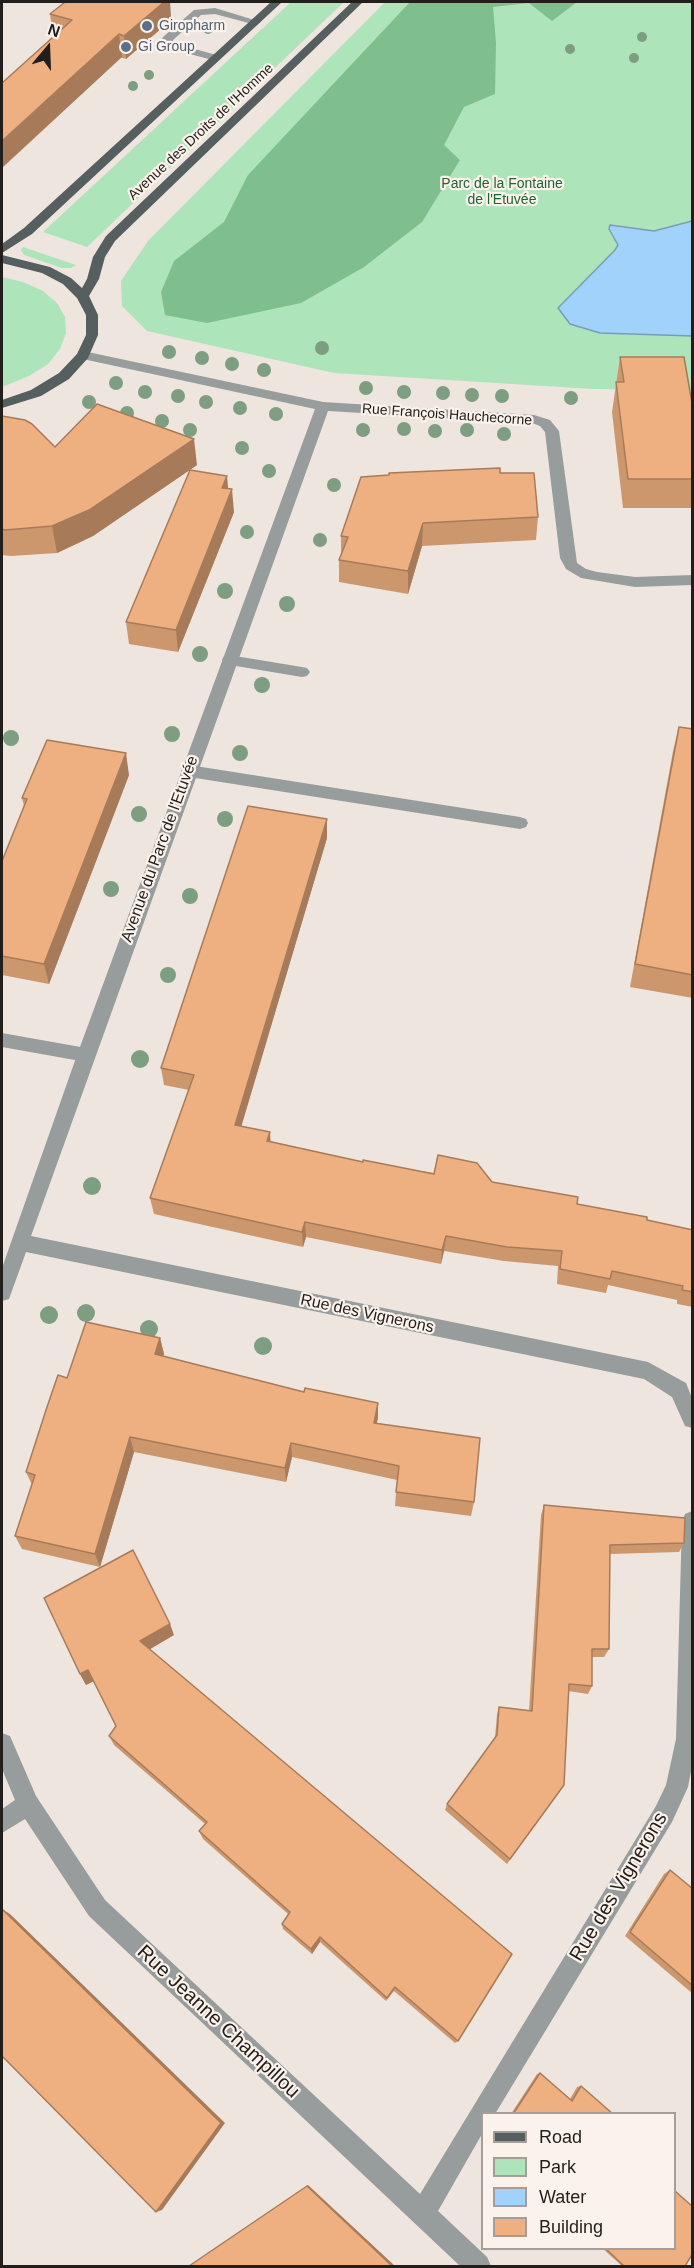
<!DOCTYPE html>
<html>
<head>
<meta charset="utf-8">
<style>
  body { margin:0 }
  #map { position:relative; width:694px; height:2268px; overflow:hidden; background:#eee5de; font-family:Arial,sans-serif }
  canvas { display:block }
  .frame { position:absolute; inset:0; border:3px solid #211e1b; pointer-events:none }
  .legend { position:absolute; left:481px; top:2112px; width:195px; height:138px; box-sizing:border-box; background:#fbf2eb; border:2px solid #a49d98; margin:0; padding:8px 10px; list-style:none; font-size:18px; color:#211e1b }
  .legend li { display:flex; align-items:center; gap:12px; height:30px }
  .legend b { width:30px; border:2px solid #a49d98 }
  .north { position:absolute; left:18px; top:18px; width:60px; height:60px; -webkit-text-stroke:4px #fbf2eb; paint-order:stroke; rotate:19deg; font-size:16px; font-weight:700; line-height:24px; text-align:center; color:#211e1b }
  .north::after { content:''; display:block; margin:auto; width:21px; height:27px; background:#211e1b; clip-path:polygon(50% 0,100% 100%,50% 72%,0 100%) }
</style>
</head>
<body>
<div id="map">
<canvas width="694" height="2268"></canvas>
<div class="frame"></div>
<ul class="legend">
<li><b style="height:8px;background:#565f5f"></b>Road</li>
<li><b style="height:16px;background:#aee4b9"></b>Park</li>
<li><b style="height:16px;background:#a1d2fb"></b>Water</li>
<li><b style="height:16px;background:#eeb080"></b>Building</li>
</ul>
<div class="north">N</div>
</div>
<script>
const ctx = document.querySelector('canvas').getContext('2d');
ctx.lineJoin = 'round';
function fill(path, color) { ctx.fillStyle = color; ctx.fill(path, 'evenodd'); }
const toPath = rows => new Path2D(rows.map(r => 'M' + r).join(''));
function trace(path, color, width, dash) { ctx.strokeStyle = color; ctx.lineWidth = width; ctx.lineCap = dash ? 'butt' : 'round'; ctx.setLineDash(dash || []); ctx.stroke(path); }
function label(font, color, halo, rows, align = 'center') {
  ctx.font = font + ' Arial,sans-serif'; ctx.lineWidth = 4.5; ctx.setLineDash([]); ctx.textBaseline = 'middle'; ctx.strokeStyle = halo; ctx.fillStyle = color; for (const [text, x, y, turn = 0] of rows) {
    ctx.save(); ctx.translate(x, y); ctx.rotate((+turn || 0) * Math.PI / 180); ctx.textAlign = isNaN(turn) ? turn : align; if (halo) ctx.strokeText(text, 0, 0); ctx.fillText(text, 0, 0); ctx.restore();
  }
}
const green = toPath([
  [291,2,344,2,87,247,43,232],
  [385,2,692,2,692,390,594,389,334,373,147,331,122,306,121,281,148,241],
  [23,247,76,265,71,268,62,268,24,255,21,250],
  [2,277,23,282,43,291,57,303,65,317,66,333,60,349,48,364,29,376,2,387]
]);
const forest = toPath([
  [410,2,577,2,552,21,529,3,493,7,496,43,495,94,464,107,444,145,460,160,422,222,364,267,301,303,207,323,165,315,161,292,174,261,224,222,248,175]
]);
const water = toPath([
  [692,221,692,336,600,333,570,324,558,308,615,250,618,245,609,229,610,225,654,231,692,221]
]);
const lane = toPath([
  [215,8,261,22,256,25,215,14,201,15,173,40,173,43,220,56,220,60,216,61,164,47,162,39,163,37,194,10,215,8],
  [229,655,302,667,307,668,310,672,307,676,302,677,224,664,222,660,224,656,229,655],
  [189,765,520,817,526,819,528,823,526,827,520,829,189,777,183,775,181,771,183,767,189,765],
  [2,1033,86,1048,92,1050,95,1055,92,1060,86,1062,2,1047,2,1033]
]);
const street = toPath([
  [83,351,323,402,534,415,550,420,559,431,577,563,586,569,597,572,635,577,692,575,692,585,635,587,581,578,566,569,560,558,545,432,540,426,532,423,328,411,31,1236,648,1362,686,1383,692,1398,692,1428,685,1426,672,1397,644,1379,26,1252,9,1299,2,1301,2,1268,77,1055,315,409,78,358,77,355,83,351],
  [692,1511,692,1766,688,1787,672,1822,495,2114,482,2114,482,2134,438,2211,487,2257,491,2266,460,2266,89,1916,25,1819,2,1833,2,1809,15,1800,2,1769,2,1733,10,1736,36,1796,105,1900,420,2194,656,1806,666,1785,676,1739,682,1521,685,1514,692,1511]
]);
const primary = toPath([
  [271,2,282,2,32,234,2,253,2,244,24,228,271,2],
  [352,2,363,2,115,241,105,257,99,279,89,296,98,315,98,335,88,358,69,379,41,396,2,408,2,400,31,390,59,373,77,354,86,335,86,315,77,298,63,284,42,273,2,263,2,255,50,267,71,278,82,288,87,279,93,257,106,236,352,2]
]);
const trees = [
  [208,29,5],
  [642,37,5],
  [570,49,5],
  [634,58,5],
  [149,75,5],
  [133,86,5],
  [322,348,7],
  [169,352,7],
  [202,358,7],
  [232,364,7],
  [264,370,7],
  [116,383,7],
  [366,388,7],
  [145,392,7],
  [404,392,7],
  [443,393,7],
  [472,395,7],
  [178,396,7],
  [502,396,7],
  [571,398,7],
  [89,402,7],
  [206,402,7],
  [240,408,7],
  [127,413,7],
  [276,414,7],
  [162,421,7],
  [404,429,7],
  [190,430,7],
  [363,430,7],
  [467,430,7],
  [435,431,7],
  [504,434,7],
  [242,448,7],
  [269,471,7],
  [334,485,7],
  [247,532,7],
  [320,540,7],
  [225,591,8],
  [287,604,8],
  [200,654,8],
  [262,685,8],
  [172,734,8],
  [11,738,8],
  [240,753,8],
  [139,814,8],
  [225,819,8],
  [111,889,8],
  [190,896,8],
  [168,975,8],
  [140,1059,9],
  [92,1186,9],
  [86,1313,9],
  [49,1315,9],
  [149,1329,9],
  [263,1346,9]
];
const wall = toPath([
  [65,2,170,2,171,20,126,59,53,37,50,14],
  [620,357,693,409,693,508,623,508,612,412],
  [2,416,55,447,197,465,93,536,57,553,11,556,2,555],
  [500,473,538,517,536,540,422,546,408,594,339,582,339,560,341,554,341,536],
  [228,489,234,512,178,652,129,644,126,622],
  [679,727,693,729,693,998,630,987,673,751],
  [129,775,49,984,2,975,2,861,24,806,22,798],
  [327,838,241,1126,270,1141,363,1162,492,1182,577,1204,693,1230,693,1307,677,1304,677,1300,608,1285,606,1293,557,1284,558,1266,504,1261,444,1251,441,1264,306,1237,303,1247,154,1214,150,1198,189,1090,164,1085,161,1068],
  [160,1338,164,1354,163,1356,304,1392,378,1403,378,1418,376,1424,474,1502,471,1516,395,1506,397,1480,292,1457,286,1482,134,1452,100,1567,22,1549,15,1536,32,1485,26,1472,67,1378],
  [544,1505,684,1543,679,1552,610,1554,609,1649,604,1657,592,1657,592,1686,588,1694,568,1691,560,1791,507,1864,445,1810,447,1804,495,1738,497,1714,499,1707,529,1711,541,1515],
  [174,1635,150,1649,458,2041,455,2043,394,1991,386,2001,320,1942,312,1954,283,1929,282,1924,288,1914,203,1839,199,1831,205,1824,114,1745,109,1736,116,1726,93,1681,86,1685,80,1674],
  [670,1870,693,1889,693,1994,625,1936,664,1874],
  [540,2073,570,2099,577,2087,581,2086,613,2114,511,2114,537,2074],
  [602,2248,675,2248,685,2266,622,2266]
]);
const shadedWall = toPath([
  [164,2,170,2,171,20,126,59,124,36],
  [119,34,122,57,2,168,2,141],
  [194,439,197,465,93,536,57,553,52,526],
  [227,476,229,498,232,489,234,512,178,652,176,630,222,488],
  [423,523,422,546,408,594,408,571],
  [126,753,129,775,49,984,44,964],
  [327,819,327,838,237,1141,235,1125],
  [270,1132,271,1148,267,1141],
  [305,1222,306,1237,303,1247,302,1232],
  [446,1236,444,1251,441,1264,442,1250],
  [160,1338,164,1354,159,1370,155,1354],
  [378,1403,378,1418,373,1438,374,1423],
  [130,1437,134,1452,100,1567,95,1554],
  [291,1443,292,1457,286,1482,285,1468],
  [170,1624,174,1635,145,1652,140,1641],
  [88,1670,94,1681,86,1685,80,1674],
  [2,1909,10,1914,225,2123,162,2210,156,2212],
  [320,1937,320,1942,312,1954,311,1949],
  [308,2185,395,2266,392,2266,307,2186]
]);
const building = toPath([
  [65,2,164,2,124,36,119,34,2,141,2,83,72,20,50,14,65,2],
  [620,357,684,357,693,409,693,479,628,479,616,382,624,382,620,357],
  [97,404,194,439,89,510,52,526,5,530,2,529,2,416,25,420,32,424,55,447,97,404],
  [500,468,500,473,534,473,538,517,423,523,408,571,339,560,348,537,341,536,361,477,389,475,389,473,500,468],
  [190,470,227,476,222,488,232,489,176,630,126,622,190,470],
  [679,727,693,729,693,975,635,964,679,727],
  [47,740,126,753,44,964,2,956,2,861,27,799,22,798,47,740],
  [248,806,327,819,235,1125,270,1132,267,1141,363,1162,363,1160,434,1174,438,1155,477,1163,492,1182,578,1197,577,1204,647,1217,647,1220,693,1230,693,1292,682,1290,683,1286,612,1271,610,1279,560,1269,562,1251,507,1247,446,1236,442,1250,305,1222,302,1232,150,1198,194,1075,161,1068,248,806],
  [86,1322,160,1338,155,1354,304,1392,305,1388,378,1403,374,1423,480,1438,474,1502,396,1492,399,1466,291,1443,285,1468,130,1437,95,1554,15,1536,35,1475,26,1472,47,1407,58,1375,67,1378,86,1322],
  [544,1505,685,1518,684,1543,610,1545,609,1649,592,1649,592,1686,569,1684,564,1785,510,1859,447,1804,497,1735,499,1707,532,1711,544,1505],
  [133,1550,170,1624,140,1641,512,1954,458,2041,395,1987,387,1998,320,1937,311,1949,282,1924,290,1912,199,1831,207,1822,109,1736,116,1726,88,1670,80,1674,44,1598,133,1550],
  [670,1870,693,1889,693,1986,630,1932,670,1870],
  [2,1909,221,2123,156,2212,2,2056,2,1909],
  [540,2073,572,2101,581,2086,613,2114,513,2114,540,2073],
  [307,2186,392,2266,189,2266,307,2186],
  [675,2191,693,2207,693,2253,685,2266,624,2266,605,2248,675,2248,675,2191]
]);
const markers = [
  [147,26,6,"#5c6f8a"],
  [126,47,6,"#5c6f8a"]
];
const farServicenames = [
  ["Giropharm",159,26],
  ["Gi Group",138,47]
];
const farStreetnames = [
  ["Avenue des Droits de l'Homme",201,132,-43],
  ["Rue François Hauchecorne",447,415,4]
];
const farParknames = [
  ["Parc de la Fontaine",502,184],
  ["de l'Etuvée",502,200]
];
const streetNames = [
  ["Avenue du Parc de l'Etuvée",160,849,-70],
  ["Rue des Vignerons",367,1314,12]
];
const nearStreetnames = [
  ["Rue des Vignerons",619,1887,-59],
  ["Rue Jeanne Champillou",218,2022,43]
];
fill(green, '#aee4b9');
fill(forest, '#7fbe8d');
fill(water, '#a1d2fb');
trace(water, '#7b9cb8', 1.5);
fill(lane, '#979c9c');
fill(street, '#979c9c');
fill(primary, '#565f5f');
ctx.fillStyle = '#7d9e81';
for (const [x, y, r] of trees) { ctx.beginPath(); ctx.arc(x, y, r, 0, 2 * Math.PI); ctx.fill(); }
fill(wall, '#cd976e');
fill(shadedWall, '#a77b5a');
fill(building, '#eeb080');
trace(building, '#a77b5a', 1.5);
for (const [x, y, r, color] of markers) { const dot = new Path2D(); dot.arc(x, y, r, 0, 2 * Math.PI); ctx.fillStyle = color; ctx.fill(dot); trace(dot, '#fbf2eb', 2); }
label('14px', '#4e5e75', '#fbf2eb', farServicenames, 'left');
label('14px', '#211e1b', '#fbf2eb', farStreetnames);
label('14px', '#206335', '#fbf2eb', farParknames);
label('16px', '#211e1b', '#fbf2eb', streetNames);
label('20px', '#211e1b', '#fbf2eb', nearStreetnames);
</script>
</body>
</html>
